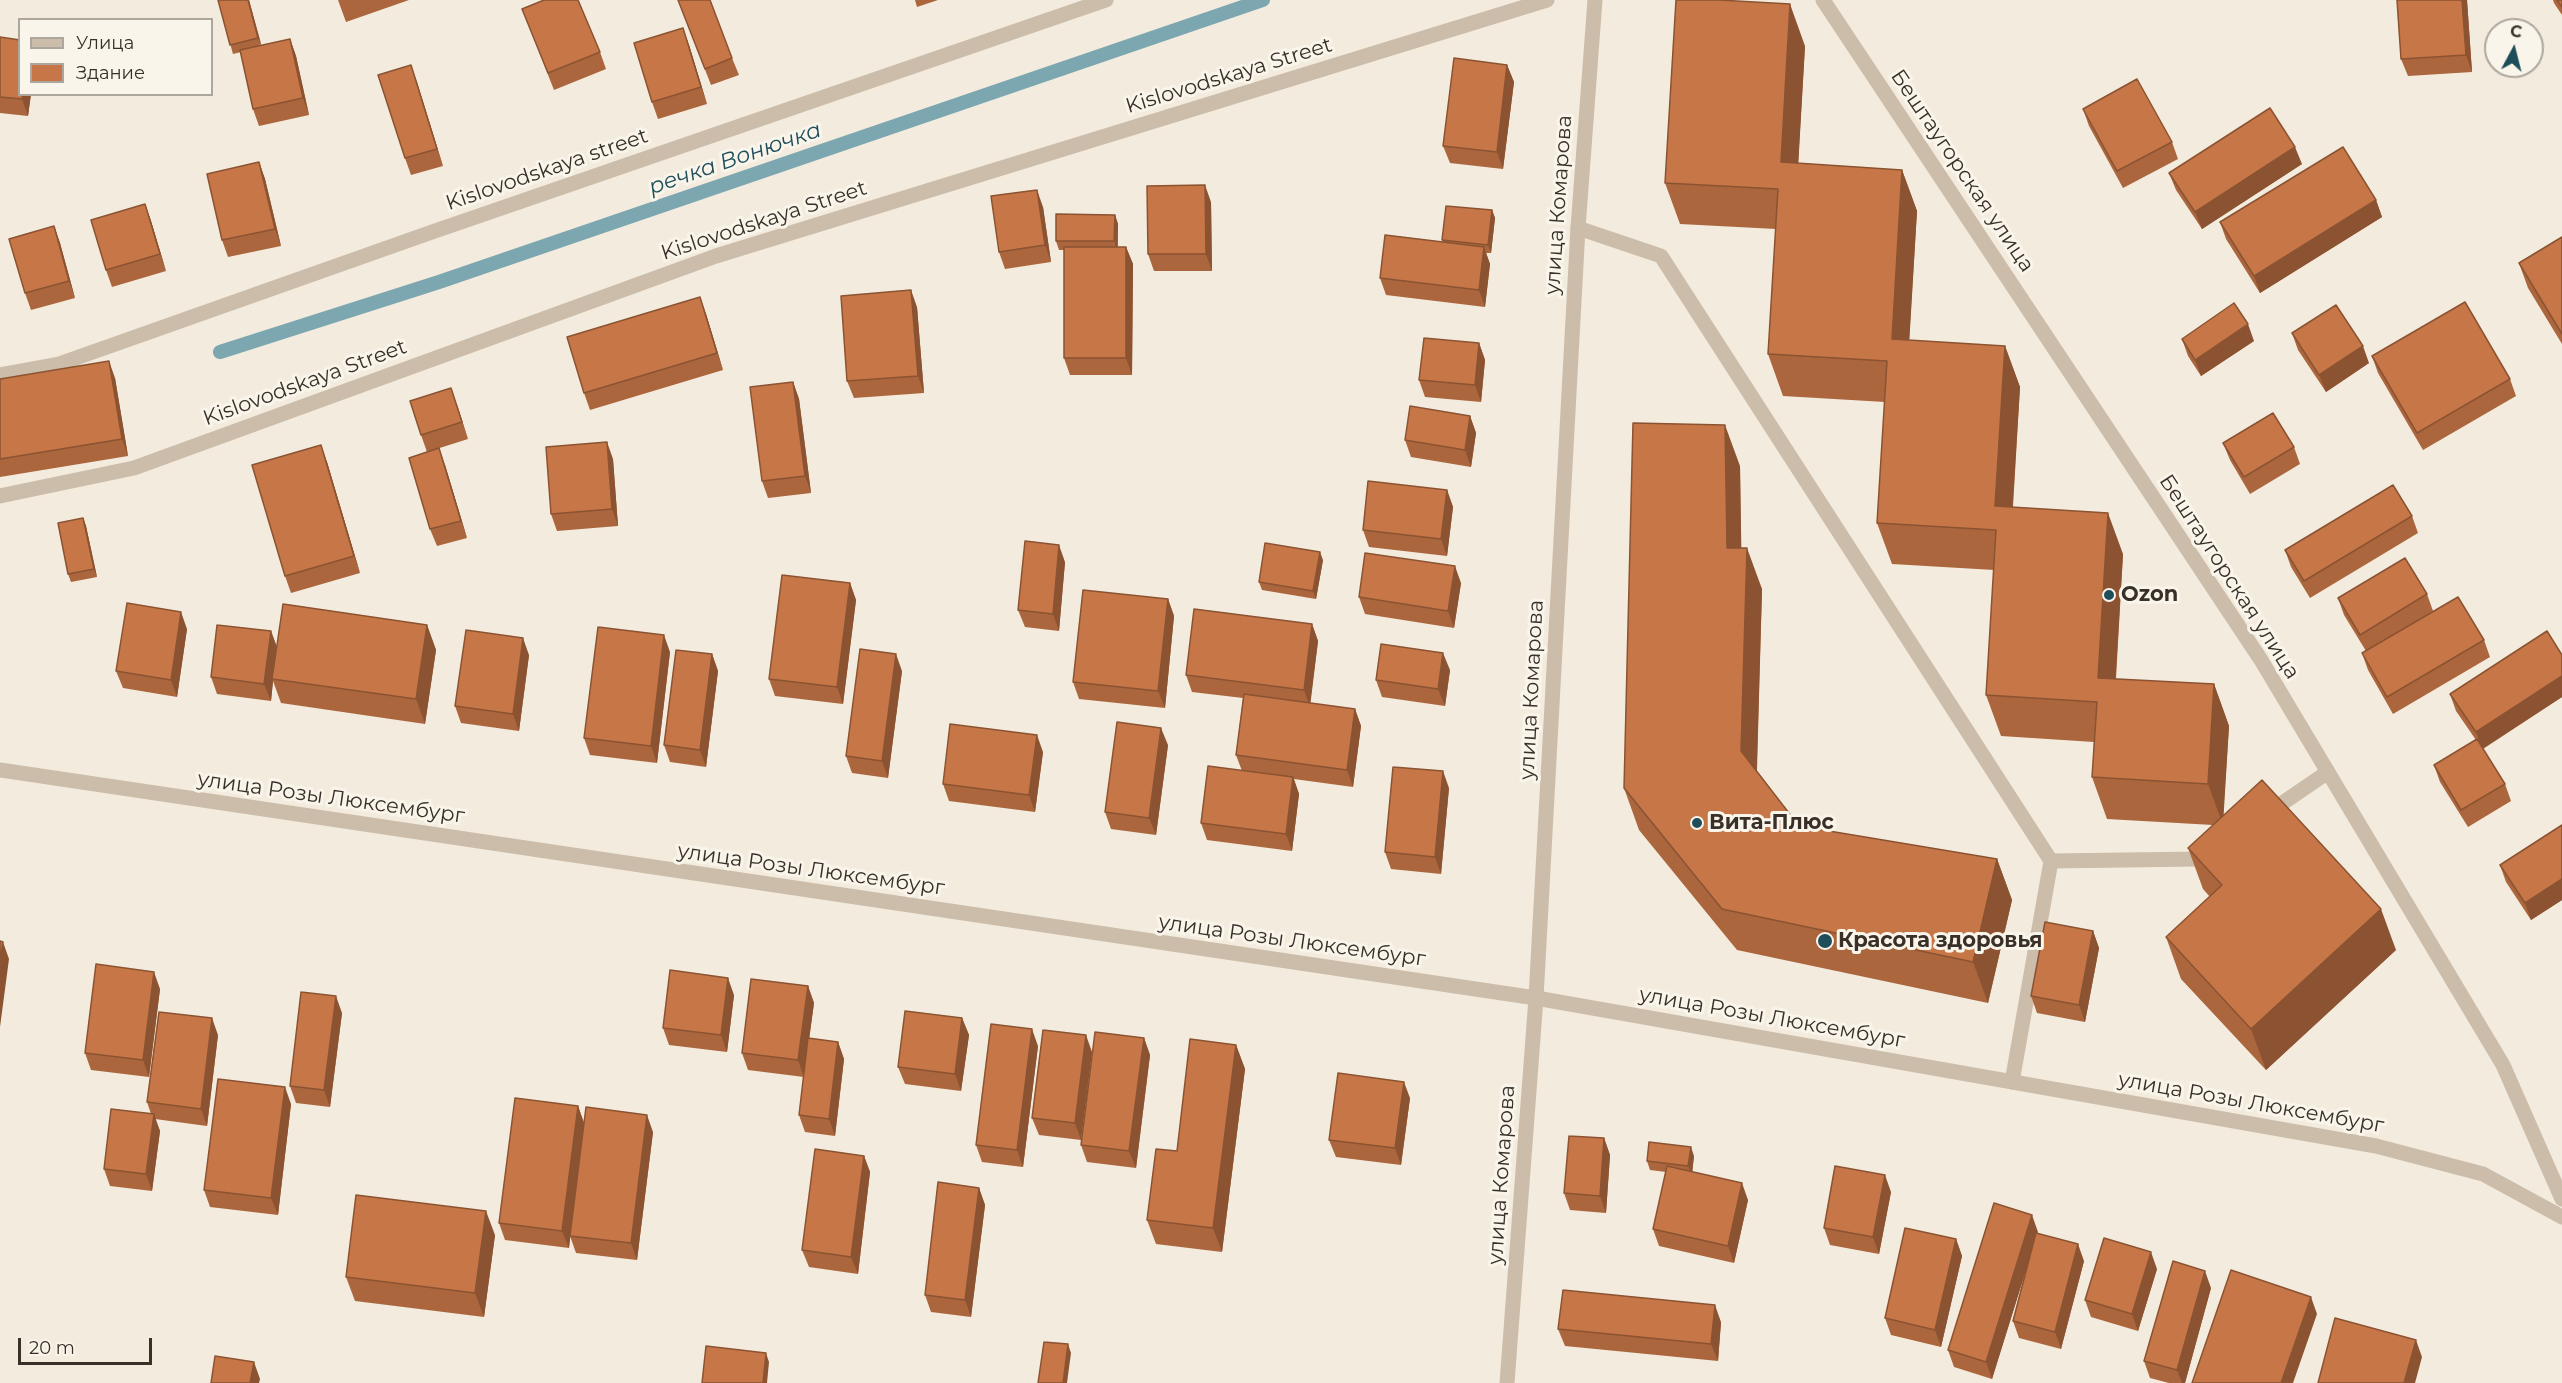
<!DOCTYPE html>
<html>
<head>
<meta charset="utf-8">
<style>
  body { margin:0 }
  #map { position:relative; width:2562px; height:1383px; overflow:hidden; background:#f3ebdd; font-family:Montserrat,sans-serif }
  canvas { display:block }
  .legend { position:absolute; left:18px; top:18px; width:195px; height:78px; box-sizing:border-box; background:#faf5ea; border:2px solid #aca69d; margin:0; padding:8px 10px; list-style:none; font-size:18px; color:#383029 }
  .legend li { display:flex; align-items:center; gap:12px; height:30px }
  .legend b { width:30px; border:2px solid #aca69d }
  .north { position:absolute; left:2484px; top:18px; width:60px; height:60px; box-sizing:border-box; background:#faf5ea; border:2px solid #aca69d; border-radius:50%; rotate:7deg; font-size:16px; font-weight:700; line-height:24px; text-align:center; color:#383029 }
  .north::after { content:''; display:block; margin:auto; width:21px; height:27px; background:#1e4e5a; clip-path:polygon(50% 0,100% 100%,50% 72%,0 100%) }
  .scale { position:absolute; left:18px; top:1338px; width:134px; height:27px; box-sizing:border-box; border:3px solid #383029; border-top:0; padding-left:8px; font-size:18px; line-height:21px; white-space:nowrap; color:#383029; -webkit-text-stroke:4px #faf5ea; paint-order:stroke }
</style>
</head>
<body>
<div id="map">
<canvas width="2562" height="1383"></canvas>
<ul class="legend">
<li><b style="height:8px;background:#cbbda9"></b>Улица</li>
<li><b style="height:16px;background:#c77747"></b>Здание</li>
</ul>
<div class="north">С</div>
<div class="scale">20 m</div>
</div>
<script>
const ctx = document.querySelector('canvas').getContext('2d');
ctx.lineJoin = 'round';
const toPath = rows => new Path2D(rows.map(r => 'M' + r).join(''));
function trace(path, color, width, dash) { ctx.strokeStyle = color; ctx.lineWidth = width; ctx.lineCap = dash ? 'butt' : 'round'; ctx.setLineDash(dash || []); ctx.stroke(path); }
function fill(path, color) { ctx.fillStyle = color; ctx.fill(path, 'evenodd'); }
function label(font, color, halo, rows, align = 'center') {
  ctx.font = font + ' Montserrat,sans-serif'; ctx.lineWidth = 6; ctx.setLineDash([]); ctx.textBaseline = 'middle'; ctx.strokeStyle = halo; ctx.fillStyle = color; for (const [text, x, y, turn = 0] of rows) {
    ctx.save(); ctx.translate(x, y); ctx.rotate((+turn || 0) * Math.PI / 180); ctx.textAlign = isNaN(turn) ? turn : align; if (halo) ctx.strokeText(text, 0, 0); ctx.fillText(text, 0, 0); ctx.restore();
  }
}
const stream = toPath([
  [220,352,439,282,1263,0]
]);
const service = toPath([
  [1578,228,1661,256,2051,861,2012,1082],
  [0,375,59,364,432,232,1106,0],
  [0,496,134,468,716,256,1547,0],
  [2265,815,2328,772],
  [2051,861,2199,859,2211,852]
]);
const minor = toPath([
  [1823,0,2261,660,2503,1065,2562,1199],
  [1507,1383,1536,998,1578,228,1595,0]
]);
const tertiary = toPath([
  [0,770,1536,998,2376,1146,2483,1174,2562,1217]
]);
const wall = toPath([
  [218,0,249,0,261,46,290,39,296,56,309,115,259,126,253,109,241,52,233,54],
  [338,0,409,0,346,22],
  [678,0,732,58,739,75,711,85],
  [915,0,938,0,917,7],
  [2397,0,2467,0,2472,72,2408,76,2401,59],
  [2553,0,2562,0,2562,15,2554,3],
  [522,9,600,52,606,69,554,90],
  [0,37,31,94,28,116,0,113],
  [689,45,707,104,658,119,652,102],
  [1805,46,1798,163,1902,170,1917,211,1909,340,2005,346,2020,387,2013,507,2123,554,2116,679,2214,684,2229,726,2223,815,2396,950,2266,1070,2181,979,2166,937,2210,897,2203,889,2188,848,2213,825,2107,819,2092,777,2094,742,2001,736,1986,695,1994,570,1892,564,1877,523,1885,402,1783,396,1768,354,1776,229,1680,224,1665,183],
  [411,65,443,166,411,175,405,158],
  [1507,65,1514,82,1503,169,1450,163,1443,146],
  [2083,109,2172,142,2178,159,2123,188,2089,126],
  [259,162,265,179,281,246,228,257,222,240],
  [2302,164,2202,229,2176,190,2169,173],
  [2376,200,2382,217,2260,293,2226,239,2220,222],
  [1211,202,1212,271,1154,271,1148,254],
  [145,204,151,221,166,271,112,287,106,270],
  [1043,207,1051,262,1005,269,999,252],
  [1492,210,1495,218,1491,253,1486,253,1490,264,1485,307,1386,295,1380,278,1443,242,1442,240],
  [1115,215,1118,224,1118,247,1126,247,1133,264,1132,375,1070,375,1064,358,1064,250,1059,250,1056,241],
  [54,226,60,243,75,298,31,310,25,293],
  [2562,237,2562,344,2528,288,2519,263],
  [700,297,706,314,723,370,590,410,584,393],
  [917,307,924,393,854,398,847,381],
  [2292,333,2369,363,2326,392,2298,350],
  [2182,339,2254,341,2201,376,2188,356],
  [1479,343,1485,360,1481,402,1425,397,1419,380],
  [2372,356,2510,379,2516,396,2423,450,2378,373],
  [115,378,128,456,0,477,0,379],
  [793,382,799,399,811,493,768,498,762,481],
  [457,405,468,439,427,452,421,435],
  [1470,416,1476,433,1471,467,1411,457,1405,440],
  [2223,443,2294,447,2300,464,2250,494,2230,460],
  [613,459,618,526,557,531,551,514],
  [327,462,360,573,291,593,285,576],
  [445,465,467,538,437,546,430,529],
  [1740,466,1741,548,1762,589,1757,771,1799,826,1997,859,2012,900,1988,1003,1737,950,1639,830,1624,788],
  [1447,490,1453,507,1447,556,1369,547,1363,530],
  [2412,516,2418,533,2310,598,2291,567,2285,550],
  [83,518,86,526,97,577,71,582,68,574],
  [1323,560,1316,599,1262,590,1259,582],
  [1065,562,1059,631,1025,627,1018,610],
  [850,583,856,600,843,704,775,696,769,679],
  [1461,583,1454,628,1365,614,1359,597],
  [2427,594,2433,611,2415,622,2484,640,2490,657,2393,714,2368,670,2362,653,2366,651,2344,615,2338,598],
  [1168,599,1174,616,1165,708,1079,699,1073,682],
  [1312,624,1318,641,1310,703,1355,709,1361,726,1353,787,1294,779,1299,794,1292,851,1207,840,1201,823,1242,771,1236,755,1243,698,1192,692,1186,675],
  [427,625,436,650,425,724,281,703,273,681,271,701,217,694,211,677,271,631,277,647],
  [187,629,177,697,123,688,116,671],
  [670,652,657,763,590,755,584,738],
  [712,654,718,671,706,767,670,762,664,745],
  [529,655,519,731,461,723,455,706],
  [2562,655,2562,697,2483,749,2505,784,2511,801,2468,827,2440,782,2434,765,2476,740,2456,711,2450,694],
  [1450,670,1445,706,1382,697,1376,680],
  [902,671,888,778,852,773,846,756],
  [1168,745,1156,835,1111,829,1105,812],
  [1043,752,1035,812,949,801,943,784],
  [1449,788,1441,874,1391,869,1385,852],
  [2562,825,2562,900,2531,920,2506,882,2500,865],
  [2093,931,2099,948,2085,1022,2037,1013,2031,996],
  [808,986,814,1003,809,1039,838,1042,844,1059,835,1136,805,1132,799,1115,804,1077,748,1070,742,1053],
  [160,989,149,1077,91,1070,85,1053],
  [734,995,727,1052,669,1045,663,1028],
  [342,1013,330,1107,296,1103,290,1086],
  [962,1018,969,1035,961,1091,905,1084,898,1067],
  [218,1035,207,1126,155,1119,160,1131,152,1191,110,1186,104,1169,151,1114,147,1102],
  [1144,1038,1150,1055,1136,1168,1087,1162,1081,1145],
  [1236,1045,1245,1069,1222,1252,1156,1244,1147,1220,1177,1151],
  [1038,1046,1023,1167,982,1162,976,1145],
  [1092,1052,1081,1140,1039,1135,1032,1118],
  [1410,1098,1401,1165,1336,1157,1329,1140],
  [291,1104,278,1215,210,1207,204,1190],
  [578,1106,584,1123,653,1132,637,1260,576,1253,570,1236,569,1248,505,1240,499,1223],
  [1604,1138,1610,1155,1606,1213,1570,1210,1564,1193],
  [864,1156,870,1172,858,1274,809,1267,802,1250],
  [1694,1156,1692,1172,1748,1200,1734,1263,1659,1246,1653,1229,1666,1172,1650,1170,1647,1161],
  [979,1188,985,1205,971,1317,931,1312,925,1295],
  [1891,1192,1879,1254,1830,1245,1824,1228],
  [2038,1232,2038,1233,2084,1261,2061,1349,2019,1338,2013,1321,2028,1263,1992,1379,1954,1367,1948,1350],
  [495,1235,484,1317,355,1301,346,1277],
  [1956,1239,1962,1256,1941,1347,1891,1335,1885,1318],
  [2157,1269,2138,1331,2091,1317,2085,1300],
  [2211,1288,2185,1383,2169,1383,2150,1378,2144,1361],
  [1721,1322,1718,1361,1565,1346,1558,1329]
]);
const shadedWall = toPath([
  [248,0,249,0,262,47,258,38],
  [2462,0,2467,0,2472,72,2466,55],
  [1790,4,1805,46,1796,204,1781,162],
  [683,28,689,45,707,104,701,87],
  [290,39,296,56,309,115,303,98],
  [411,65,417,82,443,166,437,149],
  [1507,65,1514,82,1503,169,1497,152],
  [23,94,31,94,28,116,22,99],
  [2295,147,2302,164,2202,229,2195,212],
  [259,162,265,179,281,246,275,229],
  [1902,170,1917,211,1907,380,1892,339],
  [1205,185,1211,202,1212,271,1206,254],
  [1037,190,1043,207,1051,262,1045,245],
  [2376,200,2382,217,2260,293,2254,276],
  [145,204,151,221,166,271,160,254],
  [1492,210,1495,218,1491,253,1488,245],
  [1115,215,1118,224,1117,250,1114,241],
  [54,226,60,243,75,298,69,281],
  [1126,247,1133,264,1132,375,1126,358],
  [1484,247,1490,264,1485,307,1479,290],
  [911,290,917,307,924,393,918,376],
  [700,297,706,314,723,370,717,353],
  [2248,324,2254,341,2201,376,2195,360],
  [1479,343,1485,360,1481,402,1475,385],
  [2005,346,2020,387,2010,547,1995,506],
  [2363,346,2369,363,2326,392,2319,375],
  [109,361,115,378,128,456,122,439],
  [793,382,799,399,811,493,805,476],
  [451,388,457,405,468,439,462,422],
  [1470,416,1476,433,1471,467,1465,450],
  [1725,425,1740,466,1742,589,1727,548],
  [607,442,613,459,618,526,612,509],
  [321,445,327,462,360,573,354,556],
  [439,448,445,465,467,538,461,521],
  [1447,490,1453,507,1447,556,1441,539],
  [2108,513,2123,554,2113,719,2098,678],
  [83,518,86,526,97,577,94,569],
  [1059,545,1065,562,1059,631,1053,614],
  [1747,548,1762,589,1756,792,1741,751],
  [1320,552,1323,560,1316,599,1313,591],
  [1455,566,1461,583,1454,628,1448,611],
  [850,583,856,600,843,704,837,687],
  [1168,599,1174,616,1165,708,1158,691],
  [181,612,187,629,177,697,171,680],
  [1312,624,1318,641,1310,707,1304,690],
  [427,625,436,650,425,724,416,699],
  [271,631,277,648,272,679,273,681,271,701,264,684],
  [664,635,670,652,657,763,651,746],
  [523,638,529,655,519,731,513,714],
  [1443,653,1450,670,1445,706,1438,689],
  [712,654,718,671,706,767,700,750],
  [896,654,902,671,888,778,882,761],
  [2562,676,2562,697,2482,749,2476,732],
  [2214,684,2229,726,2223,825,2208,784],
  [1355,709,1361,726,1353,787,1347,770],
  [1161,728,1168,745,1156,835,1149,818],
  [1037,735,1043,752,1035,812,1029,795],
  [1443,771,1449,788,1441,874,1435,857],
  [1293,777,1299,794,1292,851,1286,834],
  [1997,859,2012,900,1988,1003,1973,962],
  [2562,879,2562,900,2531,920,2525,903],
  [2381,909,2396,950,2266,1070,2251,1029],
  [2093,931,2099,948,2085,1022,2079,1005],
  [3,942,9,959,0,1027,0,962],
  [154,972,160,989,149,1077,143,1060],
  [728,978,734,995,727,1052,721,1035],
  [808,986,814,1003,804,1077,798,1060],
  [336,996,342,1013,330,1107,324,1090],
  [212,1018,218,1035,207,1126,201,1109],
  [962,1018,969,1035,961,1091,955,1074],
  [1032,1029,1038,1046,1023,1167,1017,1150],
  [1086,1035,1092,1052,1081,1140,1075,1123],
  [1144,1038,1150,1055,1136,1168,1129,1151],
  [838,1042,844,1059,835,1136,829,1119],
  [1236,1045,1245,1069,1222,1252,1213,1228],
  [1404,1082,1410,1098,1401,1165,1395,1148],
  [285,1087,291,1104,278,1215,271,1198],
  [578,1106,584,1123,569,1248,562,1231],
  [154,1114,160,1131,152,1191,146,1174],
  [647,1115,653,1132,637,1260,631,1243],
  [1604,1138,1610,1155,1606,1213,1600,1196],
  [1691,1147,1694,1156,1692,1175,1688,1166],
  [864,1156,870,1172,858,1274,851,1257],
  [1885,1175,1891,1192,1879,1254,1873,1237],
  [1742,1183,1748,1200,1734,1263,1728,1246],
  [979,1188,985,1205,971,1317,965,1300],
  [486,1211,495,1235,484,1317,475,1293],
  [2032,1215,2038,1232,1992,1379,1986,1362],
  [1956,1239,1962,1256,1941,1347,1935,1330],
  [2078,1244,2084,1261,2061,1349,2055,1332],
  [2151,1252,2157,1269,2138,1331,2132,1314],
  [2205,1271,2211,1288,2185,1383,2182,1383,2177,1370],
  [2311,1297,2317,1314,2293,1383,2281,1383],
  [1715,1305,1721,1322,1718,1361,1711,1344],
  [2416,1340,2422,1357,2415,1383,2404,1383],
  [1068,1344,1071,1353,1067,1383,1063,1383],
  [766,1353,769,1362,767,1383,763,1383],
  [254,1362,260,1379,259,1383,250,1383]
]);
const building = toPath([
  [218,0,248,0,258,38,230,45,218,0],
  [544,0,578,0,600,52,548,73,522,9,544,0],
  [678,0,710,0,732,58,705,69,678,0],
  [1676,0,1719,0,1790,4,1781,162,1902,170,1892,339,2005,346,1995,506,2108,513,2098,678,2214,684,2208,784,2092,777,2097,702,1986,695,1996,530,1877,523,1887,361,1768,354,1778,189,1665,183,1676,0],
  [2397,0,2462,0,2466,55,2401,59,2397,0],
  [2557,0,2562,0,2562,7,2557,0],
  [683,28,701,87,652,102,634,43,683,28],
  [0,37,20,40,20,94,23,94,22,99,0,97,0,37],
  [290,39,303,98,253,109,240,50,290,39],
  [1454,58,1507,65,1497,152,1443,146,1454,58],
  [411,65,437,149,405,158,378,75,411,65],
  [2137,79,2172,142,2117,171,2083,109,2137,79],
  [2270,108,2295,147,2195,212,2169,173,2270,108],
  [2343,147,2376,200,2254,276,2220,222,2343,147],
  [259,162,275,229,222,240,207,174,259,162],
  [1205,185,1206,254,1148,254,1147,186,1205,185],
  [1037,190,1045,245,999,252,991,196,1037,190],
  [145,204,160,254,106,270,91,220,145,204],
  [1446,206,1492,210,1488,245,1442,240,1446,206],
  [1056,214,1115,215,1114,241,1056,241,1056,214],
  [54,226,69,281,25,293,9,239,54,226],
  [1385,235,1484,247,1479,290,1380,278,1385,235],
  [2562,237,2562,334,2519,263,2562,237],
  [1064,247,1126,247,1126,358,1064,358,1064,247],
  [911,290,918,376,847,381,841,296,911,290],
  [700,297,717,353,584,393,567,337,700,297],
  [2465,302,2510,379,2417,433,2372,356,2465,302],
  [2234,303,2248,324,2195,360,2182,339,2234,303],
  [2336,305,2363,346,2319,375,2292,333,2336,305],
  [1424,338,1479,343,1475,385,1419,380,1424,338],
  [109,361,122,439,0,459,0,379,109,361],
  [793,382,805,476,762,481,750,387,793,382],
  [451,388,462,422,421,435,410,401,451,388],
  [1410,406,1470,416,1465,450,1405,440,1410,406],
  [2273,413,2294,447,2244,477,2223,443,2273,413],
  [1633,423,1725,425,1727,548,1747,548,1741,751,1799,826,1997,859,1973,962,1722,909,1624,788,1633,423],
  [607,442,612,509,551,514,546,447,607,442],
  [321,445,354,556,285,576,252,465,321,445],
  [439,448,461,521,430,529,409,458,439,448],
  [1368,481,1447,490,1441,539,1363,530,1368,481],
  [2393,485,2412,516,2304,581,2285,550,2393,485],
  [83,518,94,569,68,574,58,523,83,518],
  [1025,541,1059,545,1053,614,1018,610,1025,541],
  [1265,543,1320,552,1313,591,1259,582,1265,543],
  [1365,553,1455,566,1448,611,1359,597,1365,553],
  [2405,558,2427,594,2360,635,2338,598,2405,558],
  [782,575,850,583,837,687,769,679,782,575],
  [1083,590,1168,599,1158,691,1073,682,1083,590],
  [2458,597,2484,640,2387,697,2362,653,2458,597],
  [127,603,181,612,171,680,116,671,127,603],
  [283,604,427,625,416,699,272,679,283,604],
  [1194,609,1312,624,1304,690,1186,675,1194,609],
  [217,625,271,631,264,684,211,677,217,625],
  [598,627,664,635,651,746,584,738,598,627],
  [466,630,523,638,513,714,455,706,466,630],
  [2547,631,2562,655,2562,676,2476,732,2450,694,2547,631],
  [1381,644,1443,653,1438,689,1376,680,1381,644],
  [860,649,896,654,882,761,846,756,860,649],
  [676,650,712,654,700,750,664,745,676,650],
  [1244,694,1355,709,1347,770,1236,755,1244,694],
  [1117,722,1161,728,1149,818,1105,812,1117,722],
  [950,724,1037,735,1029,795,943,784,950,724],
  [2477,739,2505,784,2461,810,2434,765,2477,739],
  [1208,766,1293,777,1286,834,1201,823,1208,766],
  [1393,767,1443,771,1435,857,1385,852,1393,767],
  [2262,780,2381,909,2251,1029,2166,937,2222,885,2188,848,2262,780],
  [2562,825,2562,879,2525,903,2500,865,2562,825],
  [2045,922,2093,931,2079,1005,2031,996,2045,922],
  [0,941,3,942,0,962,0,941],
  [96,964,154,972,143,1060,85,1053,96,964],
  [670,970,728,978,721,1035,663,1028,670,970],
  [751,979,808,986,798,1060,742,1053,751,979],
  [301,992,336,996,324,1090,290,1086,301,992],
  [905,1011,962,1018,955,1074,898,1067,905,1011],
  [159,1012,212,1018,201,1109,147,1102,159,1012],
  [991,1024,1032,1029,1017,1150,976,1145,991,1024],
  [1043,1030,1086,1035,1075,1123,1032,1118,1043,1030],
  [1095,1032,1144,1038,1129,1151,1081,1145,1095,1032],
  [808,1038,838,1042,829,1119,799,1115,808,1038],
  [1190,1039,1236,1045,1213,1228,1147,1220,1156,1149,1177,1151,1190,1039],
  [1338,1073,1404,1082,1395,1148,1329,1140,1338,1073],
  [218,1079,285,1087,271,1198,204,1190,218,1079],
  [515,1098,578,1106,562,1231,499,1223,515,1098],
  [586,1107,647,1115,631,1243,570,1236,586,1107],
  [111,1109,154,1114,146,1174,104,1169,111,1109],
  [1569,1136,1604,1138,1600,1196,1564,1193,1569,1136],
  [1649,1142,1691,1147,1688,1166,1647,1161,1649,1142],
  [815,1149,864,1156,851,1257,802,1250,815,1149],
  [1667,1166,1742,1183,1728,1246,1653,1229,1667,1166],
  [1835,1166,1885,1175,1873,1237,1824,1228,1835,1166],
  [938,1182,979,1188,965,1300,925,1295,938,1182],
  [356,1195,486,1211,475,1293,346,1277,356,1195],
  [1994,1203,2032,1215,1986,1362,1948,1350,1994,1203],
  [1905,1228,1956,1239,1935,1330,1885,1318,1905,1228],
  [2036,1233,2078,1244,2055,1332,2013,1321,2036,1233],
  [2104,1238,2151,1252,2132,1314,2085,1300,2104,1238],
  [2173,1261,2205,1271,2177,1370,2144,1361,2173,1261],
  [2231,1270,2311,1297,2281,1383,2192,1383,2231,1270],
  [1563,1290,1715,1305,1711,1344,1558,1329,1563,1290],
  [2335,1318,2416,1340,2404,1383,2318,1383,2335,1318],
  [1044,1342,1068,1344,1063,1383,1038,1383,1044,1342],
  [706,1346,766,1353,763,1383,702,1383,706,1346],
  [215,1356,254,1362,250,1383,211,1383,215,1356]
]);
const markers = [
  [2109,595,6,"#1e4e5a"],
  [1697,823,6,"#1e4e5a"],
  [1825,941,8,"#1e4e5a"]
];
const streetNames = [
  ["Kislovodskaya Street",1229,76,-17],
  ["Kislovodskaya street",547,170,-19],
  ["Бештаугорская улица",1962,171,56],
  ["улица Комарова",1559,205,-86],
  ["Kislovodskaya Street",764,221,-18],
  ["Kislovodskaya Street",305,383,-20],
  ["Бештаугорская улица",2229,577,57],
  ["улица Комарова",1532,690,-87],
  ["улица Розы Люксембург",331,798,8],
  ["улица Розы Люксембург",811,870,8],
  ["улица Розы Люксембург",1292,941,8],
  ["улица Розы Люксембург",1772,1018,10],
  ["улица Розы Люксембург",2251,1103,10],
  ["улица Комарова",1502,1175,-86]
];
const poiNames = [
  ["Ozon",2121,595],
  ["Вита-Плюс",1709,823],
  ["Красота здоровья",1838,941]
];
const waterNames = [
  ["речка Вонючка",735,159,-19]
];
trace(stream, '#7ca7b0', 14);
trace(service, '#cbbda9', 15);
trace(minor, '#cbbda9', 15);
trace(tertiary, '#cbbda9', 15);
fill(wall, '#ab663d');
fill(shadedWall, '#8b5332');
fill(building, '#c77747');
trace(building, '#8b5332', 1.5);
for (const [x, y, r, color] of markers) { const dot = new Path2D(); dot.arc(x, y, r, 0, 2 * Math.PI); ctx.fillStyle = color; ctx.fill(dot); trace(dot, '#faf5ea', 2); }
label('21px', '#383029', '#faf5ea', streetNames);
label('bold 21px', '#383029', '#faf5ea', poiNames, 'left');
label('italic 22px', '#1e4e5a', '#faf5ea', waterNames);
</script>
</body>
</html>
